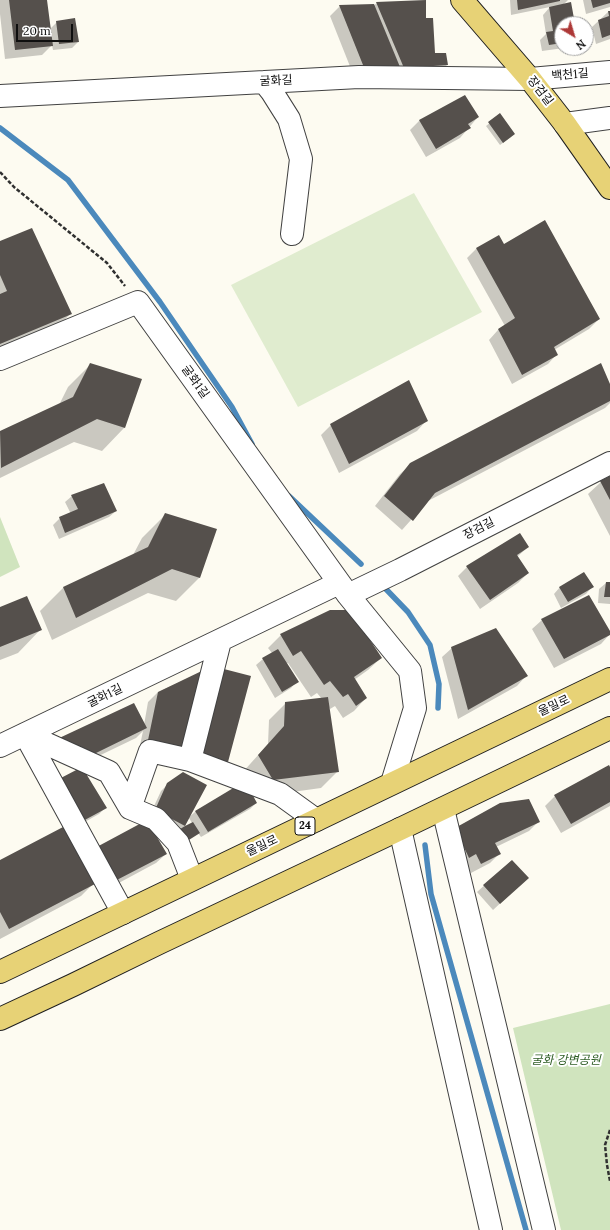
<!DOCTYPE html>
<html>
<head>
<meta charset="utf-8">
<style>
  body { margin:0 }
  #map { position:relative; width:610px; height:1230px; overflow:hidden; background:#fdfbf1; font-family:Lora,serif }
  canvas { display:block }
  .north { position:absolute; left:554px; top:16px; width:40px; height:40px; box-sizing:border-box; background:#fff; border:1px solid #9f9f9f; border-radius:50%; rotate:142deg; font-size:11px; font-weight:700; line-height:16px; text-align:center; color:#0e0e0e }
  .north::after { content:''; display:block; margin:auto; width:14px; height:18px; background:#ad3837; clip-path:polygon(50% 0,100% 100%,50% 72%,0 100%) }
  .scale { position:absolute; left:16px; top:24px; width:57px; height:18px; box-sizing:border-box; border:2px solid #0e0e0e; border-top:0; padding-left:5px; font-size:12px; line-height:14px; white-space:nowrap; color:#0e0e0e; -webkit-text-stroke:3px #fff; paint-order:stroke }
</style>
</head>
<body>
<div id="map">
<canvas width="610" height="1230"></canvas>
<div class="north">N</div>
<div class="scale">20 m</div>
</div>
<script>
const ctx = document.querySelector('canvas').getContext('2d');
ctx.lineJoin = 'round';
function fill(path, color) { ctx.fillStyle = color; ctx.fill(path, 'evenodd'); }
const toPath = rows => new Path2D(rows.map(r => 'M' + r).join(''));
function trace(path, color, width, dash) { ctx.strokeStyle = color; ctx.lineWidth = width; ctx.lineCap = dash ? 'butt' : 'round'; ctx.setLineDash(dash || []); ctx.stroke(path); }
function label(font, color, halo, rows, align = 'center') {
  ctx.font = font + ' Lora,"Noto Sans KR",serif'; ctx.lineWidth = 4; ctx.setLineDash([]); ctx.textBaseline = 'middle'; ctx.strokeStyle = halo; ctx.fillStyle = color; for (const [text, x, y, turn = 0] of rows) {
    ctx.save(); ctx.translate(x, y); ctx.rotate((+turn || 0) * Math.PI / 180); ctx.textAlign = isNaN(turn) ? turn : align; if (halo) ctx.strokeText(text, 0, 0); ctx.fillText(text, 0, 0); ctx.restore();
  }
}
const green = toPath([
  [0,517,20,567,0,577],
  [610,1004,610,1230,561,1230,513,1028]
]);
const pitch = toPath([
  [414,193,482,312,298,407,231,285]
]);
const shadow = toPath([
  [0,0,46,0,50,29,57,22,78,42,72,48,53,50,52,45,42,55,5,59,0,14],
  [510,0,568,0,563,5,574,24,562,24,562,48,564,48,542,51,540,40,546,34,543,15,550,7,511,15],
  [583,0,610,0,610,7,586,14],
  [377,3,447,65,437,75,355,79,330,16,340,6,373,5,373,6],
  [608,12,610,12,610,39,596,44,592,27],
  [465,96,478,117,460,138,426,157,410,130,419,121],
  [500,115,511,137,500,145,486,126],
  [0,242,70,314,58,327,0,351],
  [504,245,599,319,589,329,554,350,557,354,548,364,512,384,489,340,498,330,505,326,467,258,476,249],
  [91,364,141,380,124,428,102,451,74,442,0,478,0,432,59,405,68,387],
  [610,387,610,403,605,408,428,501,402,530,375,506,400,474,411,464],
  [426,421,417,431,339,473,321,435,331,425],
  [610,477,610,536,588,494,601,482],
  [72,496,116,511,109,517,59,539,53,525,60,518,71,514,65,502],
  [166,514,216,530,199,578,176,601,148,593,52,640,40,611,63,588,133,555,142,538],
  [528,547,517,557,528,573,518,583,480,609,458,576,467,567],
  [606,583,610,583,610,604,598,603,599,589],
  [560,587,592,587,586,594,561,608,554,594],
  [0,608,41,629,18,653,0,660],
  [542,620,610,633,610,634,601,644,554,668,532,629],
  [281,635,381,658,368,670,354,680,366,698,354,711,343,718,335,706,330,709,328,706,338,771,321,788,256,797,242,773,268,744,269,720,286,703,322,699,317,693,311,697,288,663,286,664,297,681,291,688,275,698,256,665,263,659,272,653,268,648],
  [452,648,526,676,517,686,458,719,442,657],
  [208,669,138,755,143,731,136,738,84,763,47,750,144,725,148,702,158,692],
  [82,768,105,808,99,814,74,828],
  [610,769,610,806,561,833,545,806,555,796],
  [245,783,256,803,250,809,201,837,198,833,181,845,149,817,161,791,168,784,189,817,195,812],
  [189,818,192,823,183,829],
  [539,821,529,831,496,847,499,854,490,863,471,873,466,863,455,828],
  [166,854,156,863,102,892,84,859],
  [0,861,93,884,81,896,0,939],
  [511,861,521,884,493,910,477,892]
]);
const stream = toPath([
  [0,128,68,180,160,302,232,407,252,444],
  [289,496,361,564],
  [382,585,408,612,430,645,439,684,438,708],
  [425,845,431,894,526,1230]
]);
const building = toPath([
  [9,0,47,0,53,46,15,50],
  [426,0,426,18,433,18,435,53,446,53,448,65,404,68,376,2],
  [517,0,560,0,560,1,518,10],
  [591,0,610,0,610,3,593,8],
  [571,2,575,24,562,24,562,43,549,45,546,32,553,31,549,7],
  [374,4,400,67,365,70,339,5],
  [608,11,610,11,610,35,602,38,598,20,609,16],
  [75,18,79,42,59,44,56,21],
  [465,95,479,117,468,124,471,128,436,149,419,120],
  [500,113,515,134,503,143,488,122],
  [545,220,600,319,554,347,558,355,522,375,498,329,515,318,476,248,499,235,504,244],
  [32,228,72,314,0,344,0,294,7,291,0,275,0,241],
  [90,363,142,379,125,428,97,419,1,468,0,431,73,397],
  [601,363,610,384,610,401,435,493,413,521,384,496,410,463],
  [409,380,428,421,349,464,330,424],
  [610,476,610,500,600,481],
  [104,483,117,511,65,533,59,517,78,509,71,495],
  [165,513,217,529,200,578,172,569,76,618,63,587,148,547],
  [520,533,529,547,517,555,529,573,490,600,466,566],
  [584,572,594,587,568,602,559,587],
  [606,582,610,582,610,597,604,597],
  [589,595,610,631,610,635,564,659,541,619],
  [27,596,42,630,0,647,0,607],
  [330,610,350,610,382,658,354,677,367,698,356,706,348,694,343,697,330,681,324,685,301,651,293,656,280,634],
  [496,628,528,676,468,710,451,647],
  [278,649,299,682,282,692,262,658],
  [210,667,185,753,147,745,158,692],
  [220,668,251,676,228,762,196,754],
  [328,697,339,772,273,780,258,755,284,726,285,702],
  [134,703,147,728,94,754,55,740],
  [609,765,610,767,610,802,571,824,554,795],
  [82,767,107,808,81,822,57,780],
  [183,772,207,785,185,826,193,822,200,833,184,843,177,831,185,826,155,810,167,783],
  [245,781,257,803,208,832,195,811],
  [529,799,540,822,495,843,501,854,481,864,476,854,469,858,455,828,500,803],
  [147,820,167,854,111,883,93,849],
  [65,826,95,884,9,929,0,912,0,860],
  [512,860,529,878,500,904,483,885]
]);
const path = toPath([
  [0,172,14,187,107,263,125,286],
  [610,1130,605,1145,607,1165,610,1181]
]);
const minor = toPath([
  [264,82,272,92,289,119,301,159,292,234],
  [0,96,359,77,530,79,610,72],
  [565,124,610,118],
  [0,359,138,302,348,595,410,671,415,708,392,783],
  [348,595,400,570,610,463],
  [220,641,190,760,280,794,316,820],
  [25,734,109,772,130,808,156,819,178,843,192,879],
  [25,734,123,913],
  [0,746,339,583],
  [130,808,150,751,190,760],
  [443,809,544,1230],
  [400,829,491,1230]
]);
const major = toPath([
  [462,0,530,79,565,124,610,188],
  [0,972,610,679],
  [0,1019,73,985,159,943,400,829,610,728]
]);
const shields = [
  [305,826,20]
];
const shieldNames = [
  ["24",305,826]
];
const streetNames = [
  ["백천1길",570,75,-5],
  ["굴화길",276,81,-3],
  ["장검길",540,91,52],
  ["굴화1길",195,382,54],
  ["장검길",479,529,-27],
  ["굴화1길",105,696,-26],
  ["울밀로",554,706,-25],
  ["울밀로",262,846,-25]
];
const parkNames = [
  ["굴화 강변공원",566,1061]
];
fill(green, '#d0e4be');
fill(pitch, '#e0eccf');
fill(shadow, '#0003');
trace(stream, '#4b89bc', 5.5);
fill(building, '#55504c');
trace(minor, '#414141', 24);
trace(major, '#1f1f1f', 24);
trace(path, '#303030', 2.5, [4, 2]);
trace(minor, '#fff', 22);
trace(major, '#e7d276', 22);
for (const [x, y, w] of shields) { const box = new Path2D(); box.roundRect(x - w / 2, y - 9, w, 18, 3); ctx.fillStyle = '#fff'; ctx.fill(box); trace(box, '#0e0e0e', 1); }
label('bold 11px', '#0e0e0e', null, shieldNames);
label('12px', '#0e0e0e', '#fff', streetNames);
label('italic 12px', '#2f5e26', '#fff', parkNames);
</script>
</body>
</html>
